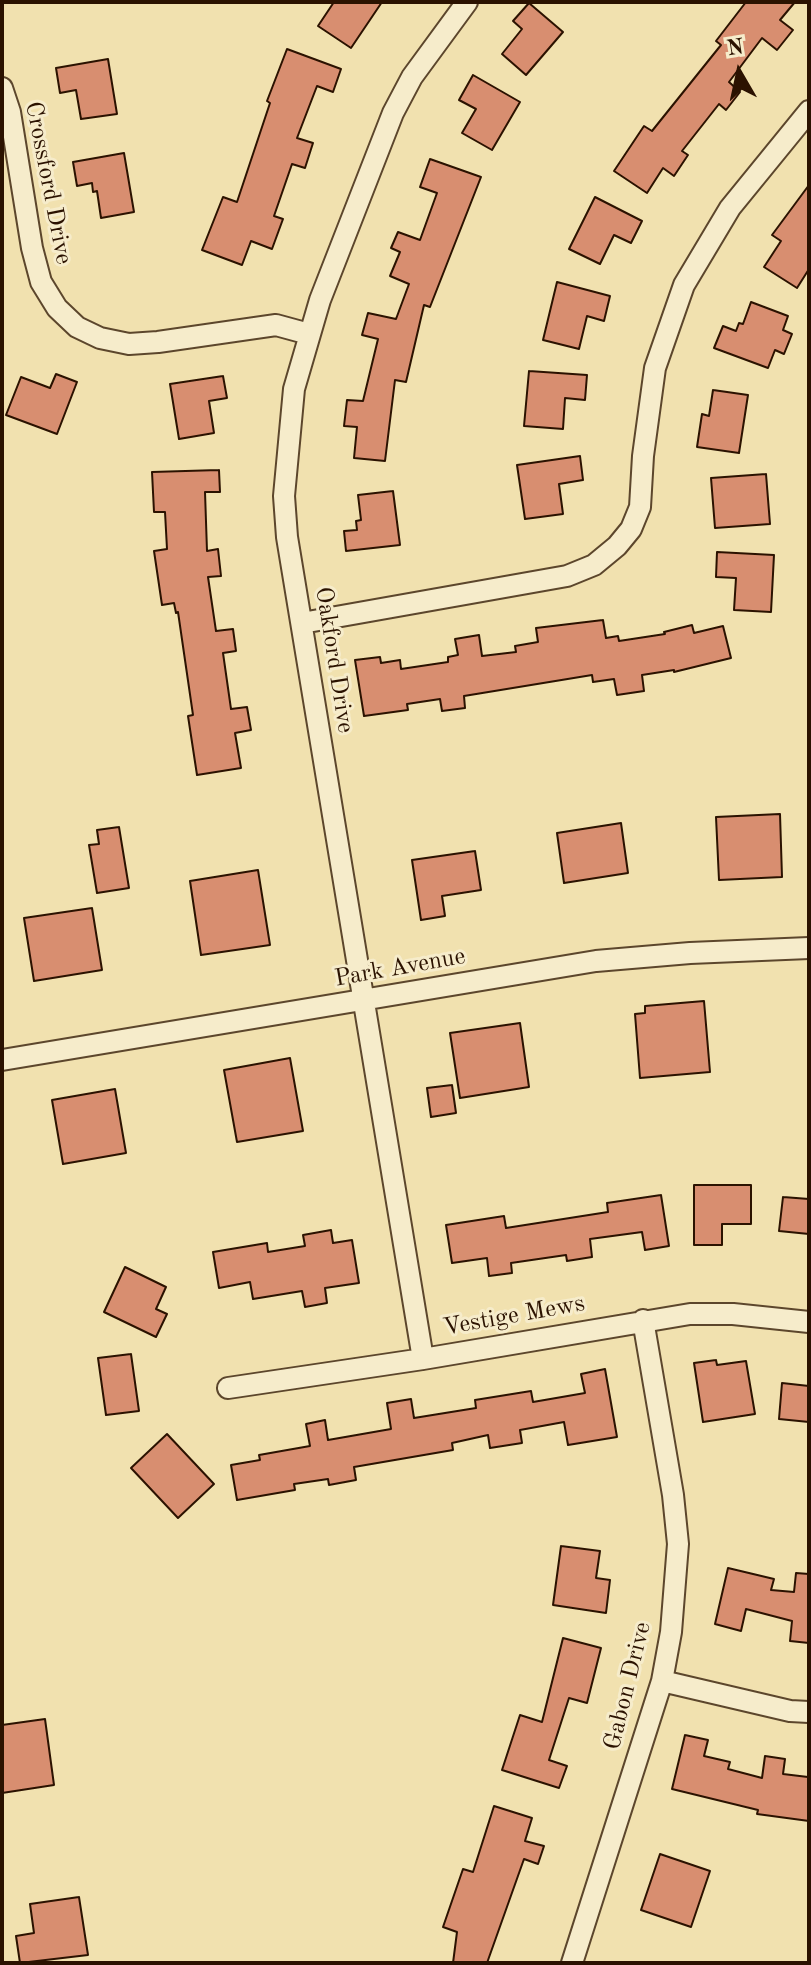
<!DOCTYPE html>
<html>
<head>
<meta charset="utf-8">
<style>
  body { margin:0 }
  #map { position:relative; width:811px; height:1965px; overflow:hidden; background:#f1e1af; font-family:"Old Standard TT",serif }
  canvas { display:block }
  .frame { position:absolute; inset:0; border:4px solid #2b1200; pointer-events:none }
  .north { position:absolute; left:699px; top:32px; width:80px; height:80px; -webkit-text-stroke:6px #f6eccb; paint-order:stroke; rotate:351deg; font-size:22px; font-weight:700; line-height:32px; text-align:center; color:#2b1200 }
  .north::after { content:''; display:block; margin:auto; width:28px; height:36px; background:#2b1200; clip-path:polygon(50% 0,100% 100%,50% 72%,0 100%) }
</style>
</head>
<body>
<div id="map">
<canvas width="811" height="1965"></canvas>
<div class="frame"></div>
<div class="north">N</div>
</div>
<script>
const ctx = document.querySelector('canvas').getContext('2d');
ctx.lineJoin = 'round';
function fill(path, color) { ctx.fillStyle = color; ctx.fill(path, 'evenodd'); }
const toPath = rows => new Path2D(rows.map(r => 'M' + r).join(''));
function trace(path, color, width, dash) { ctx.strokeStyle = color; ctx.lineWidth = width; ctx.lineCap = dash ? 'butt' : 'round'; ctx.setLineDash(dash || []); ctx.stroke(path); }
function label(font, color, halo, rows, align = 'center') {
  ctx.font = font + ' "Old Standard TT",serif'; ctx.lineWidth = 6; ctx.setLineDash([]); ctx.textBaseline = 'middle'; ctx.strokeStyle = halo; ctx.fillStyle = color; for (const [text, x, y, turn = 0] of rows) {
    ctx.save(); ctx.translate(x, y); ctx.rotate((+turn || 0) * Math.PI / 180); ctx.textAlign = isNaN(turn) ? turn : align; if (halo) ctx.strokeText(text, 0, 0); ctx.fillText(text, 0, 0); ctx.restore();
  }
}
const building = toPath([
  [334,2,382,2,351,48,318,26,334,2],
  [746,2,795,2,780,20,793,30,777,50,762,38,729,82,740,92,726,110,719,104,682,151,688,155,674,176,663,168,647,193,614,171,644,126,652,131,721,45,716,41,746,2],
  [529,3,563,32,526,75,502,54,522,29,513,21,529,3],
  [287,49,341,69,333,92,317,86,297,138,313,143,305,168,292,164,274,216,283,219,272,249,251,241,242,265,202,250,223,197,237,202,270,103,267,101,287,49],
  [108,59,117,114,81,119,76,90,60,93,56,68,108,59],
  [473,75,520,102,492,150,462,133,476,109,459,100,473,75],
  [124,153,134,212,101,218,97,191,93,192,92,183,77,186,73,162,124,153],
  [430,159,481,177,430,307,424,305,406,382,395,380,385,461,354,458,357,427,344,426,347,400,363,401,378,339,362,335,368,313,396,319,409,284,390,276,400,252,391,248,398,232,420,240,437,193,420,187,430,159],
  [809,185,809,269,797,288,764,267,781,241,772,235,809,185],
  [595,197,642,221,631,243,614,235,600,264,569,249,595,197],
  [557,282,610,296,604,321,587,316,579,349,543,340,557,282],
  [751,302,788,316,783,330,792,334,784,354,775,350,768,368,714,348,723,326,736,331,739,323,743,324,751,302],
  [529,371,587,375,585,400,565,398,563,429,524,426,529,371],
  [56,374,77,382,57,434,6,415,21,377,50,388,56,374],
  [223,376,227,398,209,401,214,433,179,439,170,384,223,376],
  [713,390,748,395,739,453,697,447,702,414,709,416,713,390],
  [580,456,583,480,559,484,563,514,525,519,517,465,580,456],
  [219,470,220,492,205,492,207,551,218,549,221,576,208,577,216,631,233,629,236,651,223,653,231,709,247,707,251,730,235,733,241,768,197,775,188,716,193,715,178,612,176,613,174,603,162,605,154,551,167,549,165,512,154,512,152,472,219,470],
  [766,474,770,524,715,528,711,478,766,474],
  [393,491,400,545,346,551,344,531,357,530,356,521,361,520,358,495,393,491],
  [717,552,774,555,771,612,734,610,736,578,716,577,717,552],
  [603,620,606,638,618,636,619,641,665,634,664,632,692,625,694,633,723,626,731,658,674,672,674,670,642,675,644,691,617,695,614,679,593,682,592,675,464,696,465,708,442,711,440,699,407,704,408,710,364,716,355,660,380,657,381,663,400,660,401,669,448,662,448,657,458,655,455,639,479,635,482,656,516,652,515,646,538,642,536,628,603,620],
  [780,814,782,877,719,880,716,817,780,814],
  [621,823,628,873,564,883,557,833,621,823],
  [119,827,129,888,97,893,89,845,99,844,97,830,119,827],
  [475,851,481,890,442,896,445,916,421,920,412,860,475,851],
  [258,870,270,945,201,955,190,881,258,870],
  [92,908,102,970,34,981,24,918,92,908],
  [704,1001,710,1072,640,1078,635,1014,645,1013,645,1006,704,1001],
  [520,1023,529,1087,460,1098,450,1033,520,1023],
  [290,1058,303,1131,237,1142,224,1070,290,1058],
  [452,1085,456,1113,431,1117,427,1088,452,1085],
  [115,1089,126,1153,63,1164,52,1100,115,1089],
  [694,1185,751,1185,751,1224,722,1224,722,1245,694,1245,694,1185],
  [661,1195,669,1246,645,1250,642,1232,590,1239,592,1257,567,1261,566,1255,511,1263,512,1273,489,1276,487,1258,452,1263,446,1225,504,1216,506,1228,608,1212,607,1203,661,1195],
  [783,1197,809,1199,809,1234,779,1231,783,1197],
  [331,1230,333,1243,352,1240,359,1283,325,1288,327,1303,305,1307,302,1291,253,1299,250,1282,219,1288,213,1252,267,1243,268,1252,305,1246,303,1235,331,1230],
  [125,1267,166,1287,156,1309,167,1314,156,1337,104,1312,125,1267],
  [131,1354,139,1411,106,1415,98,1358,131,1354],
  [716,1360,717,1365,746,1361,755,1414,703,1422,694,1363,716,1360],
  [605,1369,617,1437,568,1445,564,1422,520,1430,522,1443,490,1448,488,1435,452,1443,453,1450,354,1467,356,1480,329,1485,328,1479,294,1484,295,1490,237,1500,231,1465,260,1460,259,1455,310,1446,306,1424,325,1420,328,1440,391,1429,387,1403,411,1399,414,1418,476,1408,475,1400,531,1391,533,1402,585,1393,581,1374,605,1369],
  [782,1383,809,1386,809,1422,779,1419,782,1383],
  [167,1434,214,1484,178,1518,131,1468,167,1434],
  [561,1546,600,1551,596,1578,610,1580,606,1613,553,1605,561,1546],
  [728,1568,774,1579,771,1590,794,1592,796,1573,809,1574,809,1643,790,1641,792,1621,746,1609,741,1631,715,1624,728,1568],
  [563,1638,601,1648,587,1703,569,1698,549,1760,567,1766,559,1788,502,1770,520,1715,542,1722,563,1638],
  [45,1719,54,1785,2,1793,2,1725,45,1719],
  [685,1735,708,1740,704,1756,730,1762,728,1769,762,1778,765,1756,785,1759,783,1774,808,1777,809,1821,757,1814,758,1810,672,1789,685,1735],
  [494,1806,532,1818,525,1841,544,1846,538,1864,524,1859,487,1963,453,1963,457,1932,443,1927,463,1869,473,1872,494,1806],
  [660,1854,710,1871,691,1927,641,1910,660,1854],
  [79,1897,88,1955,20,1963,16,1936,34,1933,30,1904,79,1897]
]);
const street = toPath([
  [2,88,10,112,32,248,41,282,57,308,77,327,100,338,129,344,158,342,276,325,309,334],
  [302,623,567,576,594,565,617,546,631,529,640,507,643,456,655,368,684,285,730,208,809,111],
  [2,1060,596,961,690,953,809,948],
  [423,1359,287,537,284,496,294,389,320,300,393,113,412,77,467,2],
  [228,1388,423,1359,690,1314,733,1314,809,1322],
  [662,1681,790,1711,809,1712],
  [572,1963,662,1681,671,1632,678,1544,673,1495,643,1320]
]);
const streetNames = [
  ["Crossford Drive",48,183,79],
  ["Oakford Drive",334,660,81],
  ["Park Avenue",400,968,-10],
  ["Vestige Mews",514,1316,-10],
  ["Gabon Drive",628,1686,-76]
];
fill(building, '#d88e70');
trace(building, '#2b1200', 2);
trace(street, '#5c462c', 24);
trace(street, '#f6eccb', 20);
label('24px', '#2b1200', '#f6eccb', streetNames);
</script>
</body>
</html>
